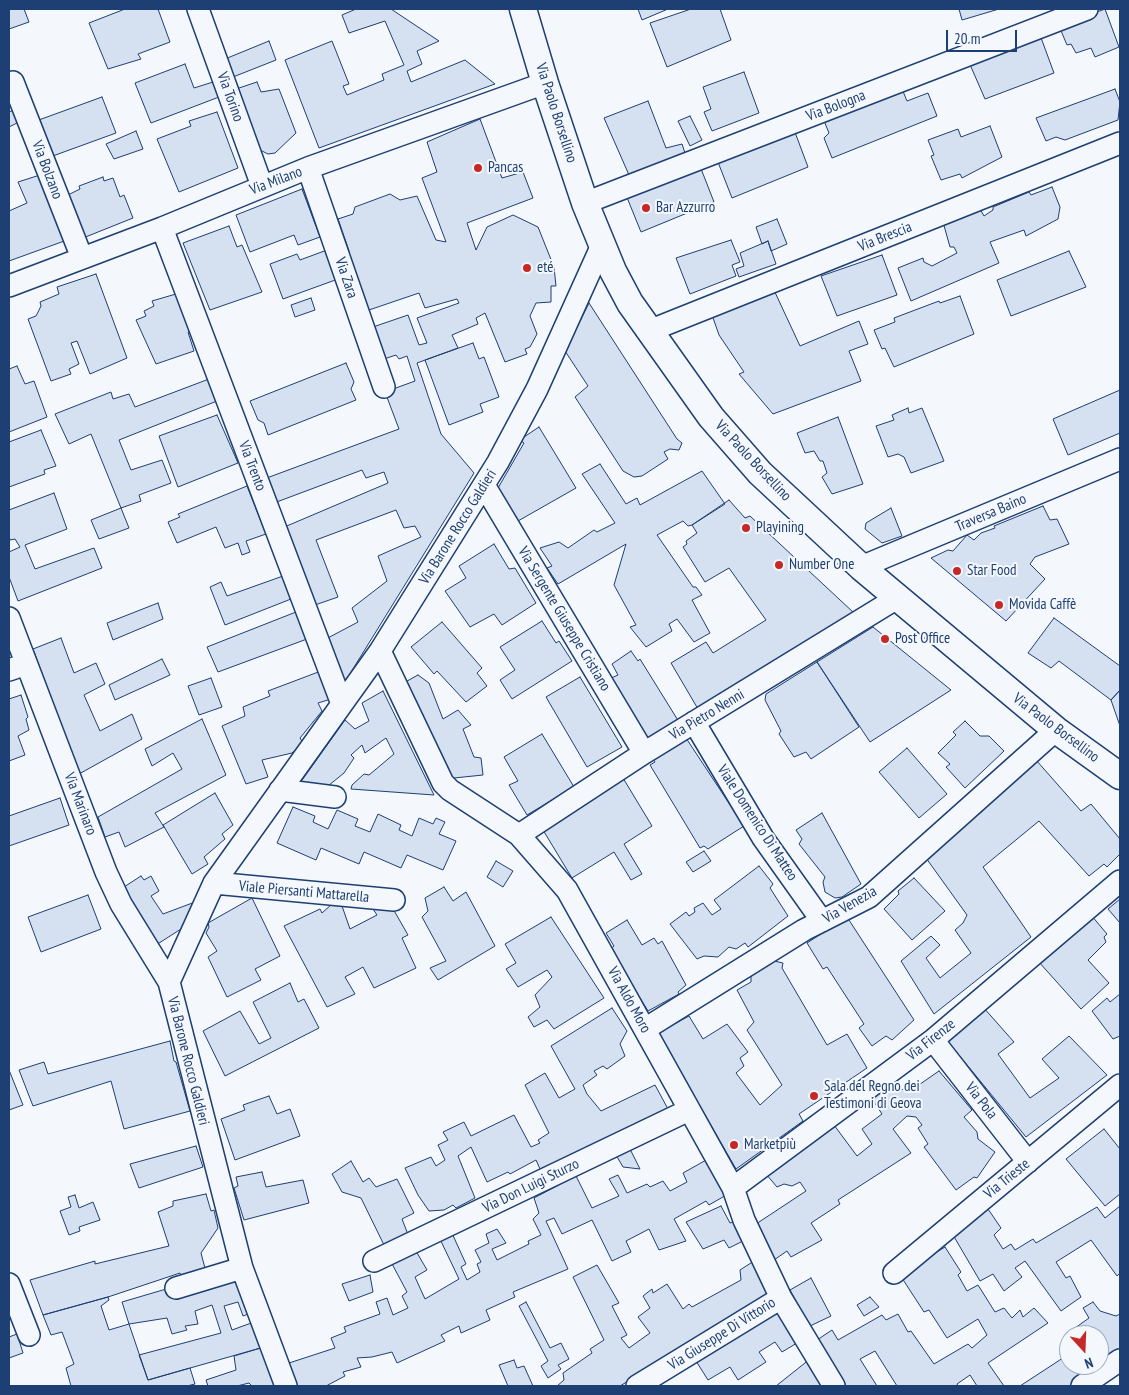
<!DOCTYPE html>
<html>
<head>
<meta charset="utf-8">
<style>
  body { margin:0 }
  #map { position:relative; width:1129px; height:1395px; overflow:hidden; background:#f4f7fb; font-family:"PT Sans Narrow",sans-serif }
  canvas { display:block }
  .frame { position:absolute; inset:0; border:10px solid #1d3f73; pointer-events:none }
  .north { position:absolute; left:1059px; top:1325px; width:50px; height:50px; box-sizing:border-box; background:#f4f7fb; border:1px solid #9eadc5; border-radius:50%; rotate:160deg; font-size:14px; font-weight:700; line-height:20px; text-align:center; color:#1d3f73 }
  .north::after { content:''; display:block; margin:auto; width:18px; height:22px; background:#c62828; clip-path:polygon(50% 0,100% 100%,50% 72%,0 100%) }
  .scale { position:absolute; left:946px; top:30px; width:71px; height:22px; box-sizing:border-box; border:2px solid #1d3f73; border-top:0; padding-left:6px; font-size:15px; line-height:18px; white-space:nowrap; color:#1d3f73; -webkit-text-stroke:4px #f4f7fb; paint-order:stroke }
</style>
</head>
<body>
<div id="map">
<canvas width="1129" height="1395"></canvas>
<div class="frame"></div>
<div class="north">N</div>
<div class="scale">20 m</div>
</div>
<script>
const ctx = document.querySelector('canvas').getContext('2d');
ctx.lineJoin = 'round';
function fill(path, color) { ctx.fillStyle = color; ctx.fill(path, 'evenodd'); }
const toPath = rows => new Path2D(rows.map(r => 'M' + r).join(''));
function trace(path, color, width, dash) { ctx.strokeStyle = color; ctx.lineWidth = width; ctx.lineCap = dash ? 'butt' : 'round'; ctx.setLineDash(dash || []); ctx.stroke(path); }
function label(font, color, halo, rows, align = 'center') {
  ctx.font = font + ' "PT Sans Narrow",sans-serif'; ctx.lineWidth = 4; ctx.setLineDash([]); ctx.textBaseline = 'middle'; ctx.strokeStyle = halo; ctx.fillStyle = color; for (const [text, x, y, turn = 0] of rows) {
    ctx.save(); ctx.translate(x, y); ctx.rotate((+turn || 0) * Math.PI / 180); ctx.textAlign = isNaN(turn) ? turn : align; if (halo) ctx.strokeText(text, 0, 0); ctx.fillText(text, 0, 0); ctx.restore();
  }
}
const building = toPath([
  [9,9,24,9,29,22,9,29,9,9],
  [125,9,158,9,170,42,138,54,141,59,108,69,89,23,125,9],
  [356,9,391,9,439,41,417,51,422,64,407,71,411,82,465,60,495,84,319,148,285,60,332,41,349,84,343,86,347,95,384,80,382,74,404,65,385,21,349,33,342,15,356,9],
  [638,9,668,9,642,20,638,9],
  [691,9,720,9,731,40,667,67,650,23,691,9],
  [959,9,999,9,962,20,959,9],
  [1105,9,1119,47,1095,57,1091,48,1076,53,1071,44,1067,45,1059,26,1105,9],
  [1040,35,1054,73,985,99,968,60,1040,35],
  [269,41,276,60,233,77,225,59,269,41],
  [185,64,194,88,213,82,219,97,151,123,135,83,185,64],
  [744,72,759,113,712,131,704,112,711,109,703,87,744,72],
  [257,82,261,92,279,89,296,133,275,153,268,154,258,149,236,89,257,82],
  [900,84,907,101,928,93,937,116,832,158,824,138,829,133,822,116,900,84],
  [1115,89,1120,102,1118,120,1065,140,1056,137,1046,141,1036,118,1115,89],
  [102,97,116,133,50,157,36,121,102,97],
  [648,101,666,148,682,144,685,153,629,175,604,118,648,101],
  [14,110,19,122,9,127,9,112,14,110],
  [217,112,238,168,179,192,157,139,191,126,189,121,217,112],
  [690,116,702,140,690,146,678,121,690,116],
  [480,119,502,178,523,172,533,198,467,223,476,250,487,227,513,215,538,227,554,267,556,286,551,286,551,302,536,303,530,316,537,334,530,347,525,349,527,354,505,362,485,313,476,318,478,324,452,335,458,348,417,363,441,434,474,473,343,685,324,640,358,622,352,608,387,581,378,556,421,537,415,526,404,528,396,510,316,540,338,597,312,606,282,528,388,483,384,472,366,478,362,470,274,503,264,479,399,429,385,392,415,381,407,356,399,359,396,355,384,359,373,327,408,315,419,345,427,343,417,318,459,303,457,299,425,308,419,293,366,311,344,256,349,251,338,219,353,214,355,207,390,194,400,200,417,196,436,240,446,242,422,178,437,172,427,142,480,119],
  [990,126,1002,157,962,178,960,174,941,180,931,156,934,155,928,140,958,129,961,137,990,126],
  [793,127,808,167,732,198,716,157,793,127],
  [136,131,143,149,114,159,106,144,136,131],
  [698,161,714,202,641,232,626,195,698,161],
  [43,174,67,240,9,261,9,211,27,203,18,182,43,174],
  [103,177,104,181,113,178,120,197,124,195,133,218,83,238,66,196,80,189,79,186,103,177],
  [1052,187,1060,207,1058,219,1026,236,1024,230,990,242,999,263,911,301,898,268,923,258,924,262,932,266,957,253,954,247,950,247,943,222,979,207,984,216,993,210,993,207,1029,192,1031,195,1052,187],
  [302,189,320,237,298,245,294,235,250,252,236,215,302,189],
  [777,219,787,244,771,251,768,241,762,244,756,227,777,219],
  [229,226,237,247,242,245,262,292,210,310,183,243,229,226],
  [731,240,740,262,732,265,736,276,690,294,676,258,731,240],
  [768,241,776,264,739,277,736,269,744,266,740,253,768,241],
  [327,250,338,279,283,299,270,264,297,254,300,260,327,250],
  [1069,251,1086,287,1011,316,997,280,1069,251],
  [882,255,897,295,837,316,821,276,882,255],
  [96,274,127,358,90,374,77,341,71,343,79,364,69,369,71,374,51,381,28,319,36,316,41,306,40,302,59,294,57,287,96,274],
  [773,288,800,346,859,321,868,344,849,351,861,381,773,414,739,374,744,372,719,335,711,312,773,288],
  [176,294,191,330,188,332,194,351,156,364,136,320,146,316,144,311,154,306,152,301,176,294],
  [960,296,974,334,894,367,885,348,882,349,874,330,895,322,894,318,939,301,940,303,960,296],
  [311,298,315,310,295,317,291,305,311,298],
  [589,303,677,439,682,443,679,450,670,449,664,452,668,459,642,476,634,477,623,471,575,397,588,386,565,351,589,303],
  [473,343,479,359,484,357,499,397,480,404,483,412,449,425,425,360,473,343],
  [346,363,354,382,351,389,356,400,268,435,264,423,258,420,250,401,346,363],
  [17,366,25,384,34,381,47,417,9,432,9,369,17,366],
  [209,379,217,401,119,440,131,470,162,460,171,483,139,495,141,501,121,508,91,434,69,444,55,414,111,392,113,399,129,394,135,407,209,379],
  [1120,390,1120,433,1068,455,1053,419,1120,390],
  [908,408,909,413,922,408,944,461,911,473,904,457,898,454,888,457,876,426,894,420,892,415,908,408],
  [217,415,238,463,178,487,159,436,217,415],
  [838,417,863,484,832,494,822,477,827,473,823,461,820,461,814,451,805,453,797,433,838,417],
  [539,427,576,488,518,521,498,488,524,443,521,441,524,437,539,427],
  [41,430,56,466,44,470,45,474,9,487,9,442,41,430],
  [600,464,626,504,637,498,640,505,702,471,725,504,692,525,688,526,683,521,657,535,693,587,696,587,702,595,692,600,710,633,694,642,677,619,669,624,672,631,646,647,630,627,636,625,614,585,626,544,558,584,547,568,552,566,540,548,559,542,568,548,594,530,597,532,615,523,582,474,600,464],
  [247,486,266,534,246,541,250,552,242,555,238,543,225,548,216,527,177,543,168,522,180,517,178,514,247,486],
  [54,493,67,529,25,545,35,569,94,548,102,568,18,601,9,577,9,552,20,547,15,539,10,540,9,535,9,510,54,493],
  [729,500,745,518,750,516,854,613,698,709,671,663,706,642,713,653,766,620,729,568,705,582,683,547,687,544,686,541,697,533,692,525,729,500],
  [1043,506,1050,520,1057,519,1069,544,1035,557,1030,564,1045,579,1006,621,931,558,948,550,953,551,967,535,974,540,981,533,995,528,994,526,1043,506],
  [121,508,129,528,99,539,91,520,121,508],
  [891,508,902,536,882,543,865,529,866,523,891,508],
  [494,544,509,569,515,568,536,603,502,625,494,614,470,627,445,591,466,578,459,566,494,544],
  [283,576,291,599,225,625,210,587,221,582,227,596,283,576],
  [158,603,163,619,113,640,107,623,158,603],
  [296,612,307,639,218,672,207,647,296,612],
  [1054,618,1120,666,1120,690,1111,700,1059,661,1051,668,1028,653,1054,618],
  [542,621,556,643,559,641,572,661,512,699,500,680,515,670,500,647,542,621],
  [442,622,482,668,477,673,487,686,466,702,437,671,434,674,411,647,442,622],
  [873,627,951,690,870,742,817,662,873,627],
  [61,638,74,673,96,663,105,684,84,695,100,731,132,714,142,739,79,774,33,649,61,638],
  [631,651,638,661,640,659,679,722,648,742,609,679,618,675,612,664,631,651],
  [162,659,170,675,115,700,109,685,162,659],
  [817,662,859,727,811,759,806,752,794,757,779,734,781,731,765,700,766,694,817,662],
  [321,671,331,699,318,703,322,711,300,738,303,743,292,753,262,760,268,777,246,784,222,726,245,716,243,707,270,696,268,691,321,671],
  [418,675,429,683,443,719,458,710,471,725,463,729,474,757,481,758,483,775,454,778,446,773,400,685,418,675],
  [580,677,622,747,587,767,546,697,580,677],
  [211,678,222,707,199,715,188,686,211,678],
  [1120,690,1120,726,1111,700,1120,690],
  [383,691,434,795,351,789,352,785,364,774,369,775,394,754,386,738,365,753,362,745,351,755,354,758,344,773,328,786,300,783,345,720,355,729,369,721,362,703,383,691],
  [21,695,28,717,26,719,29,730,18,736,25,755,9,761,9,699,21,695],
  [202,719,226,775,155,813,164,827,125,847,119,832,105,837,98,817,182,769,173,753,152,766,145,749,202,719],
  [965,721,980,736,989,736,1004,751,965,788,946,767,950,764,938,753,956,735,953,732,965,721],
  [542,734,574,787,527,815,509,785,518,781,504,757,542,734],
  [686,738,744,826,708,849,704,846,700,848,650,765,655,762,652,758,686,738],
  [907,748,947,794,919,818,879,772,907,748],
  [1036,760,1081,811,1091,804,1120,839,1120,854,1107,867,1104,864,1089,876,1039,821,983,867,1031,937,934,1014,901,961,931,936,940,945,926,958,940,978,971,953,955,930,963,923,967,915,926,858,1036,760],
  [623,778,652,826,624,844,642,874,631,880,614,852,572,878,543,830,585,805,583,802,623,778],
  [215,793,233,825,222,834,225,839,204,857,208,864,192,874,163,825,215,793],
  [60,798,69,825,9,846,9,816,60,798],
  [293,807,315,816,313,822,328,829,337,810,358,819,355,826,370,832,378,814,401,825,399,830,412,836,419,818,433,824,436,818,445,822,439,834,456,841,443,870,407,855,401,868,364,852,359,864,321,848,316,860,277,843,293,807],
  [822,813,861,884,842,897,835,898,825,892,823,882,825,877,799,844,802,839,796,830,822,813],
  [704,851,711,861,693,872,686,862,704,851],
  [496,861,513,871,503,887,487,877,496,861],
  [759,866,773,884,770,888,788,916,748,947,745,943,736,949,729,947,718,957,704,956,697,959,670,924,686,912,689,916,695,912,694,908,703,903,712,915,721,909,714,900,759,866],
  [141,876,144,880,151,876,159,891,151,896,163,914,195,902,181,929,156,945,124,887,141,876],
  [914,878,945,911,912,940,884,909,899,894,898,891,914,878],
  [444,887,453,901,466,892,495,946,438,980,430,968,446,961,422,917,428,911,425,898,444,887],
  [88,895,101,929,41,952,28,917,88,895],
  [252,898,280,956,255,969,261,980,227,997,208,957,217,951,206,933,209,927,208,923,252,898],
  [1120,899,1120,923,1108,909,1120,899],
  [341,903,350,929,377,915,371,906,392,907,408,935,402,938,416,968,374,988,363,967,345,977,355,994,327,1007,284,926,320,909,322,913,332,904,341,903],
  [1091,915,1107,934,1104,937,1106,942,1088,960,1109,983,1081,1009,1038,961,1091,915],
  [551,917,604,998,554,1029,547,1020,534,1027,528,1017,540,1007,535,995,552,977,547,970,518,987,506,969,516,963,505,944,551,917],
  [847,917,914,1020,892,1040,886,1036,872,1046,859,1028,864,1024,827,967,823,969,807,943,847,917],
  [627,920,642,945,654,938,658,944,662,941,686,985,678,992,679,994,648,1011,610,949,614,946,606,933,627,920],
  [774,961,783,963,782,968,827,1045,847,1034,867,1068,799,1114,803,1121,736,1169,658,1033,689,1016,703,1039,727,1024,748,1052,740,1058,744,1066,736,1073,760,1105,782,1085,747,1030,754,1022,737,990,751,982,751,974,774,961],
  [290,983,298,1002,304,999,319,1028,225,1076,203,1031,240,1011,259,1044,271,1038,253,1002,290,983],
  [1120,994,1120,1036,1113,1039,1092,1011,1107,998,1110,1002,1120,994],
  [983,1007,1014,1042,998,1054,1030,1098,1059,1078,1042,1059,1069,1036,1107,1075,1026,1137,945,1038,983,1007],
  [612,1008,627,1031,620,1044,625,1056,607,1069,603,1066,594,1071,597,1075,583,1085,587,1094,601,1111,655,1085,668,1109,547,1171,540,1169,536,1160,510,1174,508,1172,487,1182,471,1147,458,1156,475,1198,456,1208,453,1205,444,1210,429,1211,418,1195,405,1168,431,1157,436,1166,445,1160,438,1145,448,1140,443,1132,464,1122,471,1136,514,1115,531,1147,540,1143,538,1140,549,1133,525,1085,545,1073,559,1098,575,1089,551,1046,612,1008],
  [170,1041,174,1061,176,1062,190,1111,124,1129,111,1081,33,1106,19,1070,44,1062,48,1074,170,1041],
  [9,1070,23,1105,9,1110,9,1070],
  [939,1071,972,1110,964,1117,977,1132,978,1139,995,1152,977,1178,974,1177,956,1190,924,1147,928,1144,918,1128,922,1125,916,1117,907,1116,893,1129,911,1153,838,1200,840,1204,811,1223,822,1240,791,1257,787,1251,774,1260,753,1226,806,1191,800,1182,792,1186,784,1184,777,1187,766,1174,834,1125,857,1156,872,1144,862,1129,882,1114,872,1099,885,1090,913,1089,939,1071],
  [269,1096,277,1114,290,1109,300,1136,235,1160,221,1119,245,1110,243,1105,269,1096],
  [1104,1129,1120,1149,1120,1194,1105,1206,1066,1159,1104,1129],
  [627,1143,640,1169,623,1167,613,1150,627,1143],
  [196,1146,203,1167,139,1188,130,1164,196,1146],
  [708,1159,728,1194,709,1205,706,1201,674,1219,686,1241,659,1250,649,1229,626,1241,631,1252,612,1261,592,1220,562,1234,554,1218,546,1221,568,1269,513,1292,515,1297,486,1310,490,1320,461,1333,459,1326,441,1335,445,1341,397,1363,392,1352,372,1357,357,1358,361,1367,343,1372,345,1376,326,1386,297,1386,289,1363,335,1348,331,1338,346,1332,344,1327,380,1314,376,1302,387,1298,393,1315,408,1308,402,1296,407,1292,391,1262,416,1251,427,1270,415,1277,425,1299,459,1279,439,1237,451,1231,466,1264,461,1267,467,1280,480,1272,477,1264,481,1262,475,1250,489,1243,486,1234,497,1229,506,1243,492,1249,497,1260,529,1244,528,1241,541,1235,533,1219,539,1213,534,1198,576,1176,592,1208,619,1196,609,1179,618,1175,627,1193,647,1184,650,1187,663,1181,670,1191,687,1182,683,1173,708,1159],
  [351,1161,363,1182,369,1178,376,1187,397,1179,414,1213,402,1219,409,1237,384,1245,361,1198,342,1192,332,1174,351,1161],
  [262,1172,266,1187,303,1180,309,1203,244,1220,234,1188,238,1186,236,1177,262,1172],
  [206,1194,211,1211,214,1210,218,1228,201,1253,206,1272,182,1278,180,1273,108,1297,43,1315,30,1280,95,1261,95,1264,169,1246,158,1212,173,1206,173,1201,206,1194],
  [75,1195,79,1208,93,1202,100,1220,79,1227,80,1231,69,1235,60,1211,71,1207,68,1197,75,1195],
  [721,1206,730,1223,738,1220,747,1239,729,1248,724,1240,703,1249,686,1222,721,1206],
  [1120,1206,1120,1273,1117,1276,1091,1240,1056,1262,1066,1278,1070,1276,1081,1297,1061,1311,1025,1261,1015,1268,1022,1277,1004,1291,993,1274,980,1281,953,1235,988,1209,1001,1228,994,1235,1003,1249,1011,1244,1015,1250,1033,1239,1036,1243,1097,1207,1105,1218,1120,1206],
  [945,1247,961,1272,958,1275,967,1291,978,1285,995,1312,1004,1308,1012,1318,1020,1310,1023,1317,1034,1308,1048,1323,988,1363,1004,1386,977,1386,970,1375,957,1384,958,1386,897,1386,875,1351,860,1359,877,1386,842,1386,817,1340,832,1330,838,1340,882,1315,886,1320,898,1314,908,1332,911,1331,934,1364,968,1344,972,1348,987,1335,978,1319,947,1338,929,1310,924,1312,900,1275,945,1247],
  [754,1261,774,1293,620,1386,557,1386,564,1380,563,1373,592,1353,590,1349,604,1340,573,1277,597,1265,619,1303,612,1306,627,1335,621,1338,629,1348,650,1333,638,1317,650,1308,643,1296,652,1289,653,1293,667,1284,683,1309,689,1304,692,1307,741,1280,740,1270,754,1261],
  [370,1275,373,1292,349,1301,342,1284,370,1275],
  [811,1278,831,1316,810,1326,790,1290,811,1278],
  [240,1280,251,1313,243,1316,238,1302,224,1306,232,1330,254,1322,264,1347,148,1380,139,1355,221,1333,212,1305,195,1311,198,1324,185,1326,187,1330,172,1334,167,1318,129,1324,122,1302,173,1287,177,1298,240,1280],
  [108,1297,109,1300,101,1306,109,1330,129,1324,148,1380,190,1368,195,1384,187,1386,71,1386,66,1368,74,1364,62,1332,51,1335,43,1315,108,1297],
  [870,1297,879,1307,864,1316,857,1305,870,1297],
  [526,1302,550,1348,561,1343,569,1359,558,1365,561,1369,548,1378,541,1366,548,1361,519,1306,526,1302],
  [1093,1302,1100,1311,1116,1316,1120,1314,1120,1352,1069,1386,1020,1386,1069,1354,1069,1365,1099,1365,1099,1335,1079,1335,1075,1328,1089,1318,1083,1308,1093,1302],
  [782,1307,802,1340,782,1352,775,1342,759,1352,766,1362,738,1380,730,1367,708,1380,696,1361,782,1307],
  [17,1334,23,1353,9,1358,9,1337,17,1334],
  [264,1347,278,1386,252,1386,249,1383,237,1386,208,1386,206,1380,236,1370,234,1356,264,1347],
  [810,1359,828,1386,776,1386,810,1359],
  [514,1360,517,1368,524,1366,533,1386,508,1386,499,1365,514,1360]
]);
const minor = toPath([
  [198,9,262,186],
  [13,82,82,258],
  [308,168,384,387],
  [585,203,1087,9],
  [162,228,342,704],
  [9,286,162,228,308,168,545,83],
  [649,331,1120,143],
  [484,485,644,753],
  [861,567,1120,459],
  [9,618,106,872,121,904,169,982],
  [380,651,443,783,450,790,519,835,567,890,733,1188,744,1220,781,1298,834,1386],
  [9,670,26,664],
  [694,722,763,838,822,921],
  [280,790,335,797],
  [519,835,644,753,897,598],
  [214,883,394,900],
  [645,1029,804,930,869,897,1056,730],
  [933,1040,1028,1162],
  [733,1188,933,1040,1120,881],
  [374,1261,689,1110],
  [894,1273,1120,1085],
  [9,1284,29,1335],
  [176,1288,242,1268],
  [286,1386,242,1268,169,982,214,883,380,651,498,462,537,389,602,245],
  [637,1386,781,1298],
  [1082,1386,1120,1360]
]);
const tertiary = toPath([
  [523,9,545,83,585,203,613,271,630,303,711,417,760,473,861,567,1056,730,1120,776]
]);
const markers = [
  [478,168,5,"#c62828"],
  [646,208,5,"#c62828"],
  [527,268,5,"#c62828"],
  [746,528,5,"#c62828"],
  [779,565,5,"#c62828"],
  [957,571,5,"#c62828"],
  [999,605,5,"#c62828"],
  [885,639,5,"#c62828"],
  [814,1096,5,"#c62828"],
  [734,1145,5,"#c62828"]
];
const streetNames = [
  ["Via Torino",230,97,70],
  ["Via Bologna",836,106,-21],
  ["Via Paolo Borsellino",556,113,72],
  ["Via Bolzano",47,170,69],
  ["Via Milano",276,181,-21],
  ["Via Brescia",885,237,-22],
  ["Via Zara",346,278,71],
  ["Via Paolo Borsellino",753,461,47],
  ["Via Trento",252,466,69],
  ["Traversa Baino",991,513,-23],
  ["Via Barone Rocco Galdieri",458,527,-58],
  ["Via Sergente Giuseppe Cristiano",564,619,59],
  ["Via Pietro Nenni",707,715,-31],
  ["Via Paolo Borsellino",1056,728,37],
  ["Via Marinaro",80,804,69],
  ["Viale Domenico Di Matteo",757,823,57],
  ["Viale Piersanti Mattarella",304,892,5],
  ["Via Venezia",850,905,-30],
  ["Via Aldo Moro",629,1000,61],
  ["Via Firenze",931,1040,-38],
  ["Via Barone Rocco Galdieri",188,1061,76],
  ["Via Pola",981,1101,52],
  ["Via Trieste",1007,1179,-39],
  ["Via Don Luigi Sturzo",531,1186,-26],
  ["Via Giuseppe Di Vittorio",722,1334,-32]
];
const poiNames = [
  ["Pancas",488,168],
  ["Bar Azzurro",656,208],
  ["eté",537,268],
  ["Playining",756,528],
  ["Number One",789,565],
  ["Star Food",967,571],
  ["Movida Caffè",1009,605],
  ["Post Office",895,639],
  ["Sala del Regno dei",824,1087],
  ["Testimoni di Geova",824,1104],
  ["Marketpiù",744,1145]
];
fill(building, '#d5e0f0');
trace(building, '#1d3f73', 1);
trace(minor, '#1d3f73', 24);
trace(tertiary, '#1d3f73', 29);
trace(minor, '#f4f7fb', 21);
trace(tertiary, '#f4f7fb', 26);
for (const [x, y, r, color] of markers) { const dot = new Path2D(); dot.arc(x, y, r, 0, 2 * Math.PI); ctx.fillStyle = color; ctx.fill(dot); trace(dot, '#f4f7fb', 2); }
label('15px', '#1d3f73', '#f4f7fb', streetNames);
label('15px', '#1d3f73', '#f4f7fb', poiNames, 'left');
</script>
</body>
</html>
